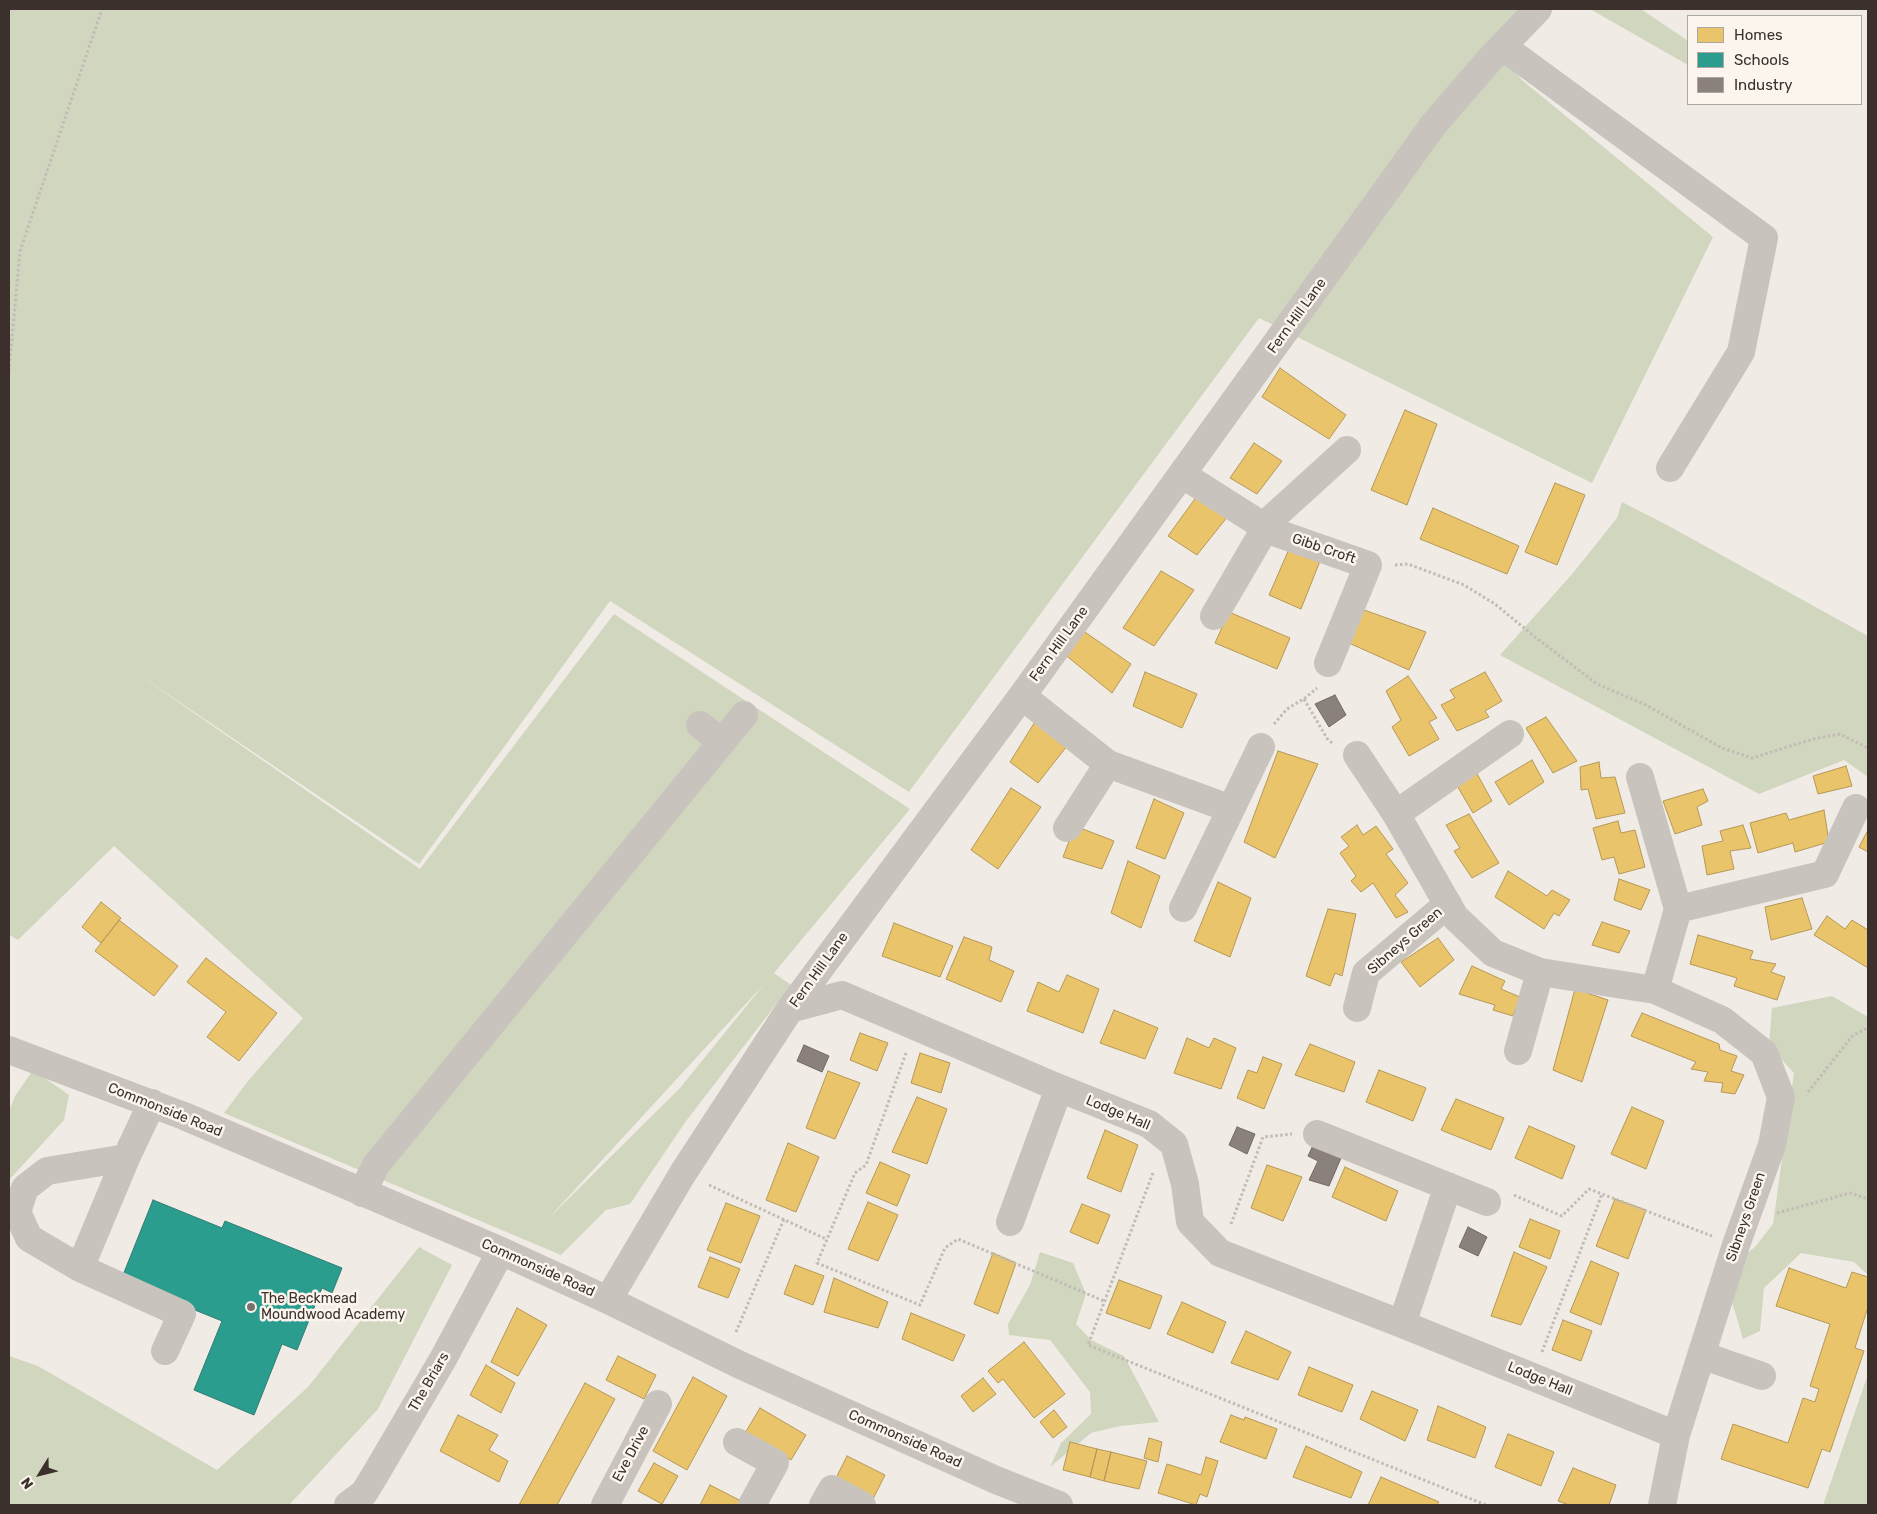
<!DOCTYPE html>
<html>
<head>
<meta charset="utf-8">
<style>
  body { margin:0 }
  #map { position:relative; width:1877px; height:1514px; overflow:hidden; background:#f0ebe5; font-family:Rubik,sans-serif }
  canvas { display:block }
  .frame { position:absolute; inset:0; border:10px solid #3b302b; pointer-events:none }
  .legend { position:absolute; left:1687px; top:15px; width:175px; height:90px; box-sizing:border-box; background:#fbf5ee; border:1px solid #aea6a0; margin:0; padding:6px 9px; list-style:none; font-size:15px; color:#3b302b }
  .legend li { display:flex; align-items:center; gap:10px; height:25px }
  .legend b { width:25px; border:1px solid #aea6a0 }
  .north { position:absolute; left:15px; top:1449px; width:50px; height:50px; -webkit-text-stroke:4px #fbf5ee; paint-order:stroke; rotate:234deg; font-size:14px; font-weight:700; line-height:20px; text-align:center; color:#3b302b }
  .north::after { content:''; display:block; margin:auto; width:18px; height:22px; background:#3b302b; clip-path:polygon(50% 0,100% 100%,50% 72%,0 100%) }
</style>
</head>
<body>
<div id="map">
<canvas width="1877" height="1514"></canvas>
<div class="frame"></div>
<ul class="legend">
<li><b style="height:14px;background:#e9c46a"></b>Homes</li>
<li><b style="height:14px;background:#2a9d8f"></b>Schools</li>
<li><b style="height:14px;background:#8a817c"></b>Industry</li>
</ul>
<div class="north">N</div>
</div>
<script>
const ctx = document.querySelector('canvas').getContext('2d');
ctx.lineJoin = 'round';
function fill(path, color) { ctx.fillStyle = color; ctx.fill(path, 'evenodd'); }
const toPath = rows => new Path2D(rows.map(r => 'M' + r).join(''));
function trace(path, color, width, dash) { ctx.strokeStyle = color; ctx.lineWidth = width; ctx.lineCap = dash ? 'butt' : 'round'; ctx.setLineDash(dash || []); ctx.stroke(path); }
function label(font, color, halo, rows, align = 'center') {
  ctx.font = font + ' Rubik,sans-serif'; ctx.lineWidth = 5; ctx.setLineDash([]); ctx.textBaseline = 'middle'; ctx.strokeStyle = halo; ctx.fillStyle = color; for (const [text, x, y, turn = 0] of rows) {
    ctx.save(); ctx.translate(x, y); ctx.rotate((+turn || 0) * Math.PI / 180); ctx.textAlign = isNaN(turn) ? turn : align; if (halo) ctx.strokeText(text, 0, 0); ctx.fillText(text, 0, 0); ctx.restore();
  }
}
const green = toPath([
  [9,9,1540,9,1510,65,1522,80,1713,237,1592,483,1259,318,909,792,610,601,419,864,126,666,420,869,614,614,910,809,774,973,791,985,686,1121,630,1204,606,1210,561,1255,224,1113,248,1081,303,1018,114,846,18,940,9,935],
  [765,983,680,1088,546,1221],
  [1590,9,1641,9,1688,41,1688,65],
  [1622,502,1667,525,1868,636,1868,777,1844,760,1759,794,1500,655,1573,573,1617,518],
  [1832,996,1868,1017,1868,1275,1854,1262,1801,1253,1764,1288,1760,1331,1743,1339,1727,1285,1737,1261,1755,1247,1773,1224,1794,1073,1769,1046,1772,1008],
  [33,1070,69,1095,64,1120,9,1180,9,1111,15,1096],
  [419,1247,452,1265,378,1409,289,1505,9,1505,9,1356,38,1366,217,1470,308,1387],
  [1040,1252,1073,1263,1086,1294,1076,1324,1091,1340,1124,1356,1159,1422,1120,1426,1091,1433,1050,1467,1061,1443,1091,1414,1090,1392,1050,1340,1009,1335,1008,1324,1030,1285],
  [1868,1374,1868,1505,1823,1505]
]);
const homes = toPath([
  [1280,368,1346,415,1329,439,1262,397,1280,368],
  [1405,410,1437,424,1407,505,1371,490,1405,410],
  [1254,443,1282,461,1257,494,1230,478,1254,443],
  [1555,483,1585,495,1557,565,1525,552,1555,483],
  [1197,496,1228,516,1197,555,1168,536,1197,496],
  [1433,508,1519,546,1507,574,1420,539,1433,508],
  [1293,540,1324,551,1301,609,1269,595,1293,540],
  [1161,571,1194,590,1154,646,1123,628,1161,571],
  [1364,610,1426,632,1409,670,1349,643,1364,610],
  [1229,612,1290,638,1277,669,1215,643,1229,612],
  [1079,628,1131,664,1112,693,1063,653,1079,628],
  [1145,672,1197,694,1182,728,1133,706,1145,672],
  [1485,672,1502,701,1485,711,1489,717,1457,731,1441,705,1455,698,1450,690,1485,672],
  [1408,676,1437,718,1429,722,1439,739,1409,756,1392,727,1401,720,1386,691,1408,676],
  [1038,717,1071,741,1038,783,1010,762,1038,717],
  [1546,717,1577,761,1553,773,1526,728,1546,717],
  [1278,751,1318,764,1275,858,1244,842,1278,751],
  [1532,760,1544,782,1509,805,1495,782,1532,760],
  [1599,762,1601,778,1615,777,1625,813,1596,819,1588,789,1581,790,1580,767,1599,762],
  [1846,766,1852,786,1818,794,1813,776,1846,766],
  [1475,770,1492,801,1473,813,1456,784,1475,770],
  [1011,788,1041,807,998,869,971,850,1011,788],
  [1703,789,1708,801,1697,807,1702,825,1675,834,1663,801,1703,789],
  [1154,799,1184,813,1165,859,1136,848,1154,799],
  [1824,810,1829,842,1795,852,1793,843,1758,853,1750,823,1786,813,1789,820,1824,810],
  [1469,814,1499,863,1472,878,1454,851,1460,848,1446,825,1469,814],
  [1618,821,1621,833,1635,830,1645,867,1619,874,1614,857,1602,860,1593,828,1618,821],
  [1357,825,1363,835,1376,826,1393,849,1386,854,1408,883,1395,895,1408,912,1396,918,1373,883,1361,892,1351,881,1356,876,1340,853,1349,846,1341,837,1357,825],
  [1743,825,1751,848,1730,851,1734,869,1707,875,1702,846,1723,841,1720,831,1743,825],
  [1075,826,1114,841,1102,869,1063,857,1075,826],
  [1868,830,1868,852,1859,847,1868,830],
  [1128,861,1160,876,1141,928,1111,913,1128,861],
  [1508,871,1547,896,1552,890,1570,900,1559,916,1554,913,1544,929,1495,897,1508,871],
  [1619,879,1650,890,1641,910,1614,900,1619,879],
  [1218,882,1251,898,1230,957,1194,941,1218,882],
  [1802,898,1812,929,1771,940,1765,907,1802,898],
  [101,902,121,918,101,943,82,927,101,902],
  [1328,909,1356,914,1342,976,1335,973,1330,986,1306,976,1328,909],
  [1827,916,1845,929,1852,920,1868,930,1868,968,1814,935,1827,916],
  [119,920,178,966,154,996,95,951,119,920],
  [1602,922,1630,931,1619,953,1592,945,1602,922],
  [894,923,953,946,940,977,882,956,894,923],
  [1698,935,1753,951,1750,959,1776,964,1771,972,1785,977,1777,1000,1734,986,1737,978,1690,964,1698,935],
  [964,937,992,947,989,960,1014,971,1001,1002,946,979,964,937],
  [1438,938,1454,960,1420,987,1401,962,1438,938],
  [206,958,277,1013,239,1061,207,1037,226,1012,187,982,206,958],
  [1472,966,1505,981,1501,989,1520,997,1513,1016,1493,1010,1495,1005,1459,994,1472,966],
  [1067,975,1099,989,1083,1033,1027,1011,1038,982,1059,992,1067,975],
  [1575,989,1608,1000,1582,1082,1553,1070,1575,989],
  [1114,1010,1158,1028,1145,1059,1100,1043,1114,1010],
  [1642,1013,1719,1044,1720,1050,1737,1056,1731,1071,1744,1075,1735,1094,1721,1092,1723,1083,1704,1081,1708,1072,1691,1069,1696,1062,1631,1036,1642,1013],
  [860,1033,888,1043,877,1071,850,1060,860,1033],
  [1187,1038,1209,1048,1214,1038,1236,1048,1221,1089,1174,1073,1187,1038],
  [1310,1044,1355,1062,1344,1092,1295,1075,1310,1044],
  [920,1053,950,1063,941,1093,911,1083,920,1053],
  [1263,1057,1282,1064,1264,1109,1237,1098,1248,1070,1257,1073,1263,1057],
  [1379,1070,1426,1088,1413,1121,1366,1102,1379,1070],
  [828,1071,860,1083,835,1139,806,1128,828,1071],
  [917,1097,947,1109,927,1164,892,1152,917,1097],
  [1456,1099,1504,1118,1491,1150,1441,1130,1456,1099],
  [1632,1107,1664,1121,1646,1169,1611,1154,1632,1107],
  [1529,1126,1575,1146,1562,1179,1515,1158,1529,1126],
  [1105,1130,1138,1145,1121,1192,1087,1178,1105,1130],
  [788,1143,819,1157,796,1212,766,1200,788,1143],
  [880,1162,910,1175,897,1206,866,1193,880,1162],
  [1267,1165,1302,1177,1283,1221,1251,1208,1267,1165],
  [1345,1167,1398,1191,1386,1221,1332,1197,1345,1167],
  [1615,1199,1646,1210,1628,1259,1596,1246,1615,1199],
  [868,1202,898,1215,878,1261,848,1249,868,1202],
  [726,1203,760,1216,741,1263,707,1250,726,1203],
  [1082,1204,1110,1215,1098,1244,1070,1232,1082,1204],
  [1530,1219,1560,1231,1550,1259,1519,1247,1530,1219],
  [1514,1252,1547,1267,1521,1325,1491,1316,1514,1252],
  [993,1253,1016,1263,998,1314,974,1304,993,1253],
  [710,1257,740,1269,728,1298,698,1287,710,1257],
  [1591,1261,1619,1273,1601,1325,1570,1312,1591,1261],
  [795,1265,824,1276,813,1305,784,1294,795,1265],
  [1789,1268,1846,1288,1852,1272,1868,1277,1868,1307,1855,1348,1864,1351,1830,1452,1822,1449,1808,1488,1721,1459,1733,1424,1788,1443,1803,1398,1815,1402,1819,1389,1810,1386,1830,1324,1776,1306,1789,1268],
  [834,1278,888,1302,878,1328,824,1312,834,1278],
  [1119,1280,1162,1296,1150,1329,1106,1313,1119,1280],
  [1182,1302,1226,1322,1213,1353,1167,1334,1182,1302],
  [517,1308,547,1325,518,1376,491,1362,517,1308],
  [911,1313,965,1335,953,1361,902,1339,911,1313],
  [1563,1320,1592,1331,1581,1361,1552,1350,1563,1320],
  [1246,1331,1291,1352,1278,1380,1231,1363,1246,1331],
  [1024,1342,1065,1394,1034,1418,1003,1379,998,1383,988,1371,1024,1342],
  [618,1356,656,1375,644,1399,606,1380,618,1356],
  [486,1365,515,1383,501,1413,470,1395,486,1365],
  [1309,1367,1353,1385,1342,1412,1298,1395,1309,1367],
  [693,1377,727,1396,687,1470,653,1451,693,1377],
  [983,1378,996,1394,973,1412,961,1396,983,1378],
  [585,1383,615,1399,557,1505,519,1505,585,1383],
  [1372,1391,1418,1410,1405,1441,1360,1419,1372,1391],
  [1438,1406,1486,1427,1475,1458,1427,1440,1438,1406],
  [760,1408,806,1435,791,1460,745,1433,760,1408],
  [1054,1410,1067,1427,1053,1438,1040,1422,1054,1410],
  [458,1415,498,1435,489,1450,508,1461,499,1482,440,1451,458,1415],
  [1231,1415,1244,1420,1245,1417,1277,1429,1266,1459,1220,1442,1231,1415],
  [1508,1434,1554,1452,1541,1486,1495,1467,1508,1434],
  [1149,1438,1162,1442,1158,1462,1144,1458,1149,1438],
  [1070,1442,1097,1449,1090,1477,1063,1470,1070,1442],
  [1306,1446,1362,1472,1351,1498,1293,1477,1306,1446],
  [1097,1449,1111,1452,1104,1481,1090,1477,1097,1449],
  [1111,1452,1147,1461,1139,1489,1104,1481,1111,1452],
  [847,1456,885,1475,873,1499,835,1480,847,1456],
  [1206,1457,1218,1461,1207,1497,1200,1494,1196,1505,1158,1493,1167,1464,1201,1475,1206,1457],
  [654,1463,678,1476,662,1504,638,1491,654,1463],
  [1573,1468,1616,1485,1609,1505,1569,1505,1558,1501,1573,1468],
  [1381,1477,1439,1502,1437,1505,1368,1505,1381,1477],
  [710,1485,745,1503,744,1505,700,1505,710,1485]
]);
const schools = toPath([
  [153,1200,222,1228,225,1221,342,1268,332,1293,322,1288,297,1350,282,1344,254,1415,194,1390,222,1321,121,1280,153,1200]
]);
const industry = toPath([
  [1335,695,1346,715,1329,727,1315,704,1335,695],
  [804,1045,829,1056,822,1072,797,1061,804,1045],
  [1237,1127,1255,1134,1247,1154,1229,1145,1237,1127],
  [1316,1139,1344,1151,1329,1186,1309,1180,1318,1161,1308,1156,1316,1139],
  [1468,1227,1487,1237,1478,1256,1459,1247,1468,1227]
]);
const path = toPath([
  [9,371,20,251,102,9],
  [1395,565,1408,564,1464,585,1495,604,1535,637,1597,684,1646,705,1722,748,1752,758,1813,739,1840,734,1868,748],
  [1304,699,1328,740,1334,744],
  [1274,724,1287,709,1305,698,1317,688],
  [906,1053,866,1165,855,1173,817,1263,920,1305,945,1248,958,1239,1104,1301],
  [1808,1092,1853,1035,1868,1028],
  [1153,1173,1088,1345,1486,1505],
  [709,1185,826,1239],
  [1514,1195,1562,1216,1589,1189,1712,1236],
  [1777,1213,1850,1193,1868,1199],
  [1231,1224,1263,1137,1292,1134],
  [736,1332,784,1219],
  [1542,1352,1602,1194]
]);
const minor = toPath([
  [1502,46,1764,238,1741,352,1670,468],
  [1183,475,1271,531,1368,565,1328,663],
  [1214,616,1270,520,1347,450],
  [1022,696,1108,764,1231,809,1261,747],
  [700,725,722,742],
  [1357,755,1396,814,1455,917,1493,953,1540,972,1655,990,1722,1020,1764,1053,1781,1097,1772,1145,1736,1245,1676,1435,1662,1505],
  [1640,777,1678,909],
  [1396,814,1510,734],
  [1067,828,1108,764],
  [1183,908,1231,809],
  [1655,990,1678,909,1825,874,1856,808],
  [1357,1008,1366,973,1448,904],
  [790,1009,842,995,1059,1088,1149,1124,1174,1144,1185,1184,1190,1222,1220,1253,1402,1324,1676,1435],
  [9,1050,184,1116,501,1251,608,1300,740,1365,996,1480,1059,1505],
  [1518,1051,1540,972],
  [152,1103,126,1158,80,1268,182,1314,165,1351],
  [1317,1134,1487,1202],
  [362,1193,376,1165,744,715],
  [1010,1222,1059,1088],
  [80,1268,29,1238,17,1212,25,1188,47,1171,126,1158],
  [608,1300,683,1173,790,1009,1022,696,1434,124,1491,58,1538,9],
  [1402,1324,1448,1186],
  [1701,1355,1762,1376],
  [737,1442,775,1463,752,1505],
  [348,1505,364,1493,375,1475,443,1359,501,1251],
  [605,1505,658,1404],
  [823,1505,832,1489,862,1505]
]);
const markers = [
  [251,1307,5,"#7a716c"]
];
const streetNames = [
  ["Fern Hill Lane",1297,316,-54],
  ["Gibb Croft",1324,549,19],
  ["Fern Hill Lane",1059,644,-54],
  ["Sibneys Green",1405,941,-41],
  ["Fern Hill Lane",819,970,-54],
  ["Commonside Road",165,1110,22],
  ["Lodge Hall",1118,1113,23],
  ["Sibneys Green",1746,1217,-71],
  ["Commonside Road",538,1268,24],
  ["Lodge Hall",1540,1379,22],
  ["The Briars",429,1382,-60],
  ["Commonside Road",905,1439,24],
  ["Eve Drive",631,1454,-62]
];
const poiNames = [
  ["The Beckmead",261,1299],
  ["Moundwood Academy",261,1315]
];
fill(green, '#d1d6bf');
fill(homes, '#e9c46a');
trace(homes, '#b59857', 1);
fill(schools, '#2a9d8f');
trace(schools, '#2f7c71', 1);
fill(industry, '#8a817c');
trace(industry, '#726964', 1);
trace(path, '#c2bbb6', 3, [2.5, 2.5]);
trace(minor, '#c9c3be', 28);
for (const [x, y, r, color] of markers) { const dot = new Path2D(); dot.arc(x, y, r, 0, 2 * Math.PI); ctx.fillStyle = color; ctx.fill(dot); trace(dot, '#fbf5ee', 2); }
label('14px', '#3b302b', '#fbf5ee', streetNames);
label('14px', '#3b302b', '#fbf5ee', poiNames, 'left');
</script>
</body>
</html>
